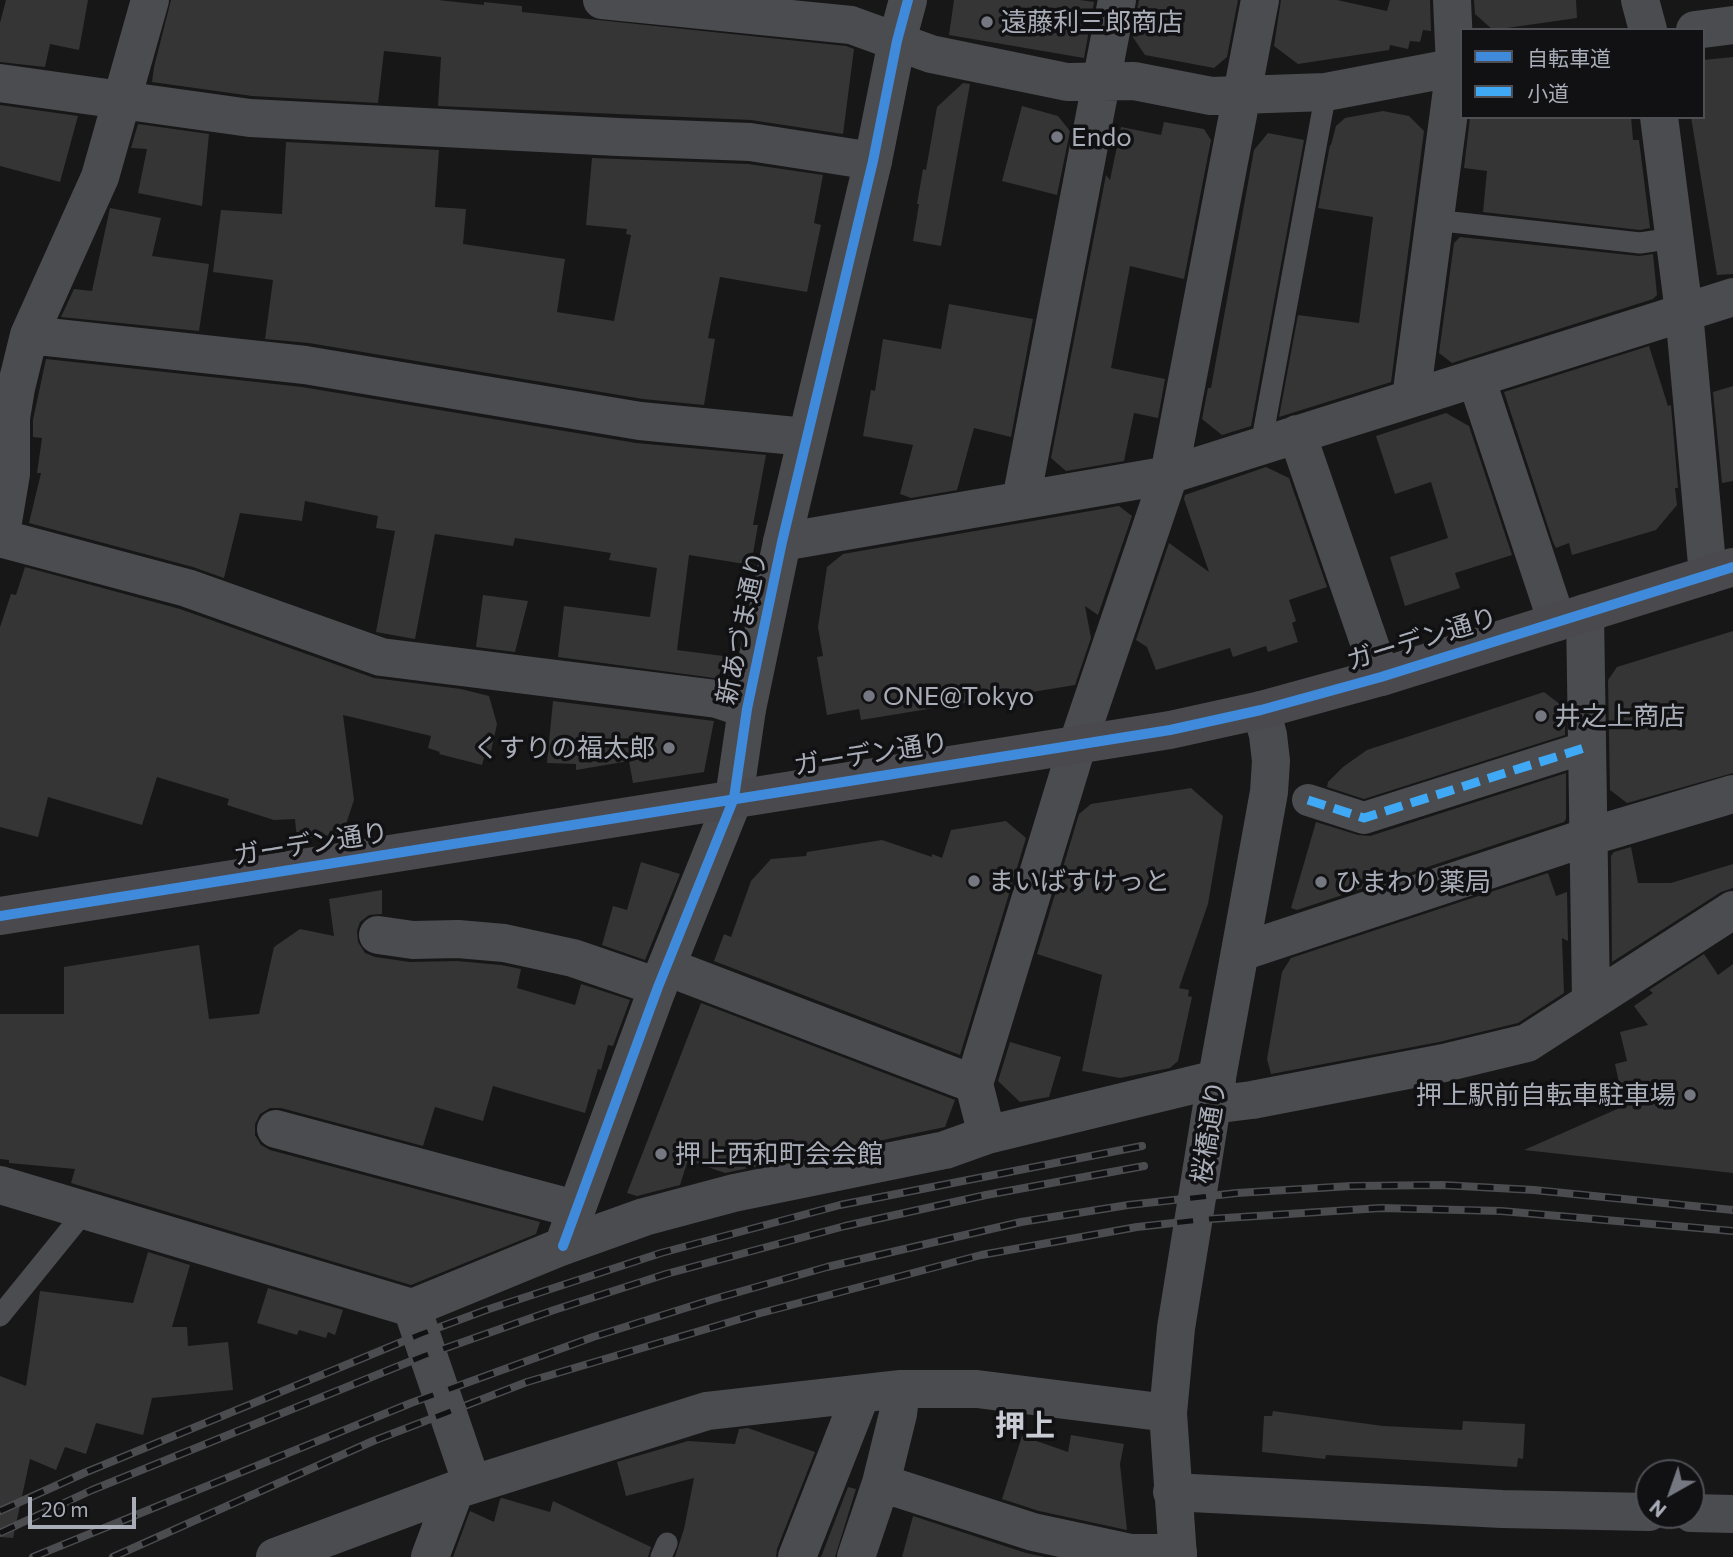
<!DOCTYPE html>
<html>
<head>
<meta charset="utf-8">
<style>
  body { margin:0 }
  #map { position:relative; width:1733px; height:1557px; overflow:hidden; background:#171717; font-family:Commissioner,"Noto Sans JP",sans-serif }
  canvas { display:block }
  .legend { position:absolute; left:1460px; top:28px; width:245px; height:91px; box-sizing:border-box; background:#111113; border:2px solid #4d4f55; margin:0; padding:9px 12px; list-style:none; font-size:21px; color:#a8adb8 }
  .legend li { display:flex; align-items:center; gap:14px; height:35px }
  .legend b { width:35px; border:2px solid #4d4f55 }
  .north { position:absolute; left:1635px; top:1459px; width:70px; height:70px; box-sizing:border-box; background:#111113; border:2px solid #4d4f55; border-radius:50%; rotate:220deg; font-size:19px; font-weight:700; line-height:28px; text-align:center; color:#a8adb8 }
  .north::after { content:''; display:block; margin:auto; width:24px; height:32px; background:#757880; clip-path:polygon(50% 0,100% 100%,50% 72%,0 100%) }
  .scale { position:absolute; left:28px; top:1497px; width:108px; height:32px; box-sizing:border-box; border:4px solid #a8adb8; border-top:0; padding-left:9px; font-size:21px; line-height:24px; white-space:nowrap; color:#a8adb8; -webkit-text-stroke:5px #111113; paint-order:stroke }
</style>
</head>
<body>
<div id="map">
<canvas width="1733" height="1557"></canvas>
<ul class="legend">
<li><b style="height:9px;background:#408adc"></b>自転車道</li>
<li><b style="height:9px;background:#3fa9f5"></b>小道</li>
</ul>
<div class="north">N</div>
<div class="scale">20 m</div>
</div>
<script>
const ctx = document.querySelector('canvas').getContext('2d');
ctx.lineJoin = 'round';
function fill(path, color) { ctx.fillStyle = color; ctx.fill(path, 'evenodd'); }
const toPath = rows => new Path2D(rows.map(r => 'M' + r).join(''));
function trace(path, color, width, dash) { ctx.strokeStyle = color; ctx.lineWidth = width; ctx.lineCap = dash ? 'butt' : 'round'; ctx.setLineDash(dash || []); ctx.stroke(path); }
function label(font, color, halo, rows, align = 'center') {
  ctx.font = font + ' Commissioner,"Noto Sans JP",sans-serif'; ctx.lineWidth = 7; ctx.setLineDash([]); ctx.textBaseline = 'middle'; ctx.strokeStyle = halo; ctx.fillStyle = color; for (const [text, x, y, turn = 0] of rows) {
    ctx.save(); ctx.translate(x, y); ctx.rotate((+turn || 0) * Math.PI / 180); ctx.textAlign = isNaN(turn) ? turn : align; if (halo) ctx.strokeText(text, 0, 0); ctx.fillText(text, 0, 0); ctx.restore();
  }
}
const building = toPath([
  [6,0,88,0,79,50,50,44,45,67,0,62,0,23],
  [171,0,438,0,484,5,484,2,522,6,522,12,846,46,854,49,843,134,751,120,438,106,441,57,384,51,378,103,252,96,152,82,154,67],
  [954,0,1080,0,1094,2,1084,58,949,35],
  [1139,0,1238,0,1227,57,1214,68,1145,55,1132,36],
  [1281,0,1337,0,1387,11,1390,0,1430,0,1431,31,1423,30,1420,42,1410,41,1408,49,1390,45,1389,50,1298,64,1274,46],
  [1474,0,1576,0,1577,18,1493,30,1475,14],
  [1733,57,1733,274,1717,275,1691,117,1703,117,1703,60],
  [963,83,970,84,941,246,913,241,919,204,917,204,923,169,926,170,937,107],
  [0,105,78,116,60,182,0,166],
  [1022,106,1058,116,1070,131,1057,195,1002,181],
  [1383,111,1409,116,1424,131,1391,382,1279,417,1298,315,1359,323,1373,217,1318,208,1330,145,1331,145,1336,126,1345,118],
  [1470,117,1631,117,1633,140,1639,140,1650,228,1640,230,1483,212,1487,171,1464,168],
  [1164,122,1204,129,1211,140,1184,279,1130,266,1111,368,1165,379,1158,418,1134,413,1124,461,1066,471,1051,458,1106,175,1110,180,1121,127,1161,135],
  [138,124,209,134,202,206,138,193,147,149,131,148],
  [1268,133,1304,140,1251,426,1222,435,1202,419,1208,388,1211,388,1254,150],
  [286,142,439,150,435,207,466,209,463,244,565,259,557,312,614,321,631,235,626,234,627,229,586,225,592,158,748,164,823,175,814,223,821,225,807,292,720,277,708,338,715,339,704,405,643,399,309,343,265,339,273,280,213,272,221,210,282,214],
  [110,208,161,218,152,256,209,264,199,331,61,317,74,289,92,291],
  [1460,237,1639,256,1653,254,1657,295,1653,299,1452,363,1439,353,1454,243],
  [949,304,1033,319,1011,437,974,428,957,490,911,498,900,494,913,445,863,436,871,390,875,391,883,339,941,349],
  [1649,346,1668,406,1671,405,1678,488,1675,488,1677,505,1656,530,1572,555,1569,543,1556,548,1553,542,1504,392],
  [46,359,302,387,636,443,766,455,753,525,758,525,751,565,689,555,677,650,731,657,729,680,558,657,564,606,650,617,657,568,609,560,611,553,515,538,513,546,435,534,415,639,376,632,395,531,376,528,378,516,305,501,302,521,240,513,224,578,193,567,29,523,41,473,37,473,42,438,33,437,33,420],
  [1733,386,1733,481,1722,483,1713,392],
  [1446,413,1469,426,1512,555,1455,573,1460,588,1405,606,1390,557,1448,538,1431,482,1395,494,1376,436],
  [1266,467,1289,478,1327,587,1289,600,1296,621,1292,623,1298,642,1268,652,1266,646,1233,657,1230,648,1156,670,1147,647,1136,640,1169,543,1209,572,1184,499,1185,495],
  [1119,506,1132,516,1098,615,1085,606,1091,638,1075,685,861,720,859,709,827,715,817,657,823,656,818,627,827,567,843,554],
  [25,567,180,609,374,678,461,689,489,696,497,724,491,751,486,750,482,765,439,754,440,752,428,748,431,736,343,715,354,800,343,833,297,840,295,819,274,820,227,805,229,799,157,777,142,825,48,797,38,837,0,827,0,627,11,594,16,595],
  [483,595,528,601,515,652,476,647],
  [1733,631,1733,773,1627,803,1610,790,1608,680,1617,667],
  [1544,692,1565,708,1565,735,1364,799,1327,787,1328,782,1343,767,1367,750],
  [553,701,714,721,704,772,633,783,629,761,576,770,576,764,547,763],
  [1566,773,1566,819,1564,822,1297,910,1291,908,1316,822,1358,835,1370,836],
  [1191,788,1223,816,1208,904,1179,988,1189,990,1188,996,1192,997,1178,1061,1170,1068,1120,1078,1082,1071,1102,975,1037,954,1079,814,1091,804],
  [1006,821,1026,838,960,1055,714,961,724,934,731,937,751,881,771,859,806,856,807,852,882,840,932,857,932,854,942,858,951,830],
  [1631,847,1638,883,1671,883,1733,864,1733,888,1721,892,1612,962,1611,856,1614,852],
  [641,862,680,874,645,960,602,945,613,906,627,910],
  [1548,873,1556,896,1567,892,1568,941,1562,938,1564,993,1518,1023,1439,1042,1271,1074,1267,1059,1282,972,1291,958],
  [382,890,382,914,369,915,360,922,357,931,358,942,365,953,375,957,410,962,457,961,501,965,521,969,517,988,575,1005,581,984,630,1000,613,1046,608,1045,601,1070,598,1069,585,1113,493,1086,483,1121,435,1107,423,1146,281,1108,270,1108,260,1114,255,1124,255,1135,261,1145,270,1150,540,1222,536,1234,411,1285,71,1183,75,1169,9,1163,9,1160,0,1159,0,1014,64,1014,64,967,199,945,209,1019,259,1014,274,947,300,929,334,936,329,899],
  [1704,954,1718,975,1733,964,1733,1173,1524,1150,1624,1106,1615,1064,1627,1061,1620,1032,1648,1025,1634,1006,1653,993,1649,990],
  [701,1003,955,1100,945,1127,725,1173,688,1160,680,1185,637,1196,627,1193],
  [1010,1042,1061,1057,1049,1097,1020,1102,998,1081],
  [148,1252,190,1265,172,1327,187,1327,188,1346,228,1342,233,1390,152,1398,143,1435,96,1423,86,1454,65,1447,56,1470,30,1459,13,1538,0,1537,0,1376,26,1386,40,1291,133,1303],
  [268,1288,343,1310,335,1335,328,1332,326,1338,299,1330,297,1335,257,1323],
  [1273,1411,1383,1426,1462,1430,1463,1421,1525,1424,1523,1459,1518,1458,1517,1467,1326,1455,1325,1459,1262,1452,1264,1416,1272,1416],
  [748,1428,815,1452,777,1549,776,1557,675,1557,684,1529,694,1478,626,1496,617,1462,688,1441,735,1444,739,1429],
  [1071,1435,1124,1444,1120,1464,1127,1530,1039,1511,1002,1499,1022,1436,1068,1452],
  [848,1487,856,1489,835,1557,821,1557],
  [502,1498,550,1512,553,1501,651,1547,648,1557,453,1557,470,1511,494,1522,500,1499],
  [913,1516,1026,1553,1045,1557,902,1557]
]);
const service = toPath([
  [1434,220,1640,243,1674,238],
  [1261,445,1326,92],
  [0,1316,85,1211],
  [661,1557,667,1543]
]);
const pedestrian = toPath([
  [1308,800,1364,818,1587,747]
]);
const minor = toPath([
  [602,0,851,25,931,54,1067,82,1134,81,1211,96,1326,92,1462,66],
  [1640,0,1648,30],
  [1695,30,1733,25],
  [0,83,250,118,618,137,750,142,873,161],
  [1659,117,1684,312,1708,575],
  [29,335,305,365,640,421,806,437],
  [1476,378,1557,622],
  [1411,398,1455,67,1452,0],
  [1297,434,1381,677],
  [1021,500,1117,0],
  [0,538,187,588,381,657,717,699,747,709],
  [0,539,11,474,11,418,16,388,29,335,100,177,150,0],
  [782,542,1169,475,1733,297],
  [1585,613,1591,1000],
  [378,935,413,940,458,939,504,943,573,958,658,987],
  [1241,952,1588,837,1733,794],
  [667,967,974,1084],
  [1212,1105,1252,1100,1444,1063,1527,1043,1733,910],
  [276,1129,575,1209],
  [987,1135,974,1084,1078,743,1169,475,1260,0],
  [0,1185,412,1308],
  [881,1483,1033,1532,1131,1553,1178,1553],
  [472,1484,412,1308,563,1246,644,1217,734,1193,945,1150,987,1135,1217,1079],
  [275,1557,455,1490,707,1411,901,1389,977,1389,1168,1413],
  [430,1557,455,1490],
  [797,1557,861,1394],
  [856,1557,881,1483,898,1414,901,1389]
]);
const tertiary = toPath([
  [563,1246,658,987,734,798,747,709,782,542,873,161,897,41,908,0],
  [1172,1492,1502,1509,1649,1512],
  [1691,1513,1733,1514],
  [1178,1557,1168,1413,1176,1328,1212,1105,1269,792,1271,761,1268,735,1261,710]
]);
const secondary = toPath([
  [0,916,1170,730,1261,710,1381,677,1733,567]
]);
const rail = toPath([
  [0,1511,84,1473,421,1334,486,1310,661,1253,840,1205,1142,1146],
  [0,1533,92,1490,426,1355,554,1310,666,1274,845,1226,986,1195,1144,1166],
  [33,1557,411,1403,593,1337,714,1299,827,1267,1021,1222,1128,1205,1237,1193,1351,1186,1442,1185,1534,1190,1733,1210],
  [113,1557,373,1441,527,1382,757,1314,981,1255,1137,1227,1210,1219,1381,1208,1501,1211,1733,1231]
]);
const quiet = toPath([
  [1308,800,1364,818,1587,747]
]);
const cycleway = toPath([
  [0,916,1170,730,1261,710,1381,677,1733,567],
  [563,1246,658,987,734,798,747,709,782,542,873,161,897,41,908,0]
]);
const markers = [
  [987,22,7,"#757880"],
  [1057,137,7,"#757880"],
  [869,696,7,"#757880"],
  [1541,716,7,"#757880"],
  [669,748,7,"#757880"],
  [974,881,7,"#757880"],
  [1321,882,7,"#757880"],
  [1690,1095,7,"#757880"],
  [661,1154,7,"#757880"]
];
const poiNames = [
  ["遠藤利三郎商店",1001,22],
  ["Endo",1071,137],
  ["ONE@Tokyo",883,696],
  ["井之上商店",1555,716],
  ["くすりの福太郎",655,748,"right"],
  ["まいばすけっと",988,881],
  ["ひまわり薬局",1335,882],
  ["押上駅前自転車駐車場",1676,1095,"right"],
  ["押上西和町会会館",675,1154]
];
const streetNames = [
  ["新あづま通り",742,628,-78],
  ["ガーデン通り",1422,639,-17],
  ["ガーデン通り",871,754,-9],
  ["ガーデン通り",311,844,-9],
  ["桜橋通り",1209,1132,-81]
];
const quarterNames = [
  ["押上",1025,1426]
];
fill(building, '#353536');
trace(service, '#4b4c50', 21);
trace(pedestrian, '#4b4c50', 32);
trace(minor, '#4b4c50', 38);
trace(tertiary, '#4b4c50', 38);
trace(secondary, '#4a4a4e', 38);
trace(rail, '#4b4c4f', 8);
trace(rail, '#111113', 5, [16]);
trace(quiet, '#3fa9f5', 9, [18, 9]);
trace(cycleway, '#408adc', 10);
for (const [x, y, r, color] of markers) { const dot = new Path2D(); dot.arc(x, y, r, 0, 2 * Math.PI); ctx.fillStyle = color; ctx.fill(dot); trace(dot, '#111113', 2.5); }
label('26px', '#a8adb8', '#111113', poiNames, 'left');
label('26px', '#a8adb8', '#111113', streetNames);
label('bold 30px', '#c9ccd4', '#111113', quarterNames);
</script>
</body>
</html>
